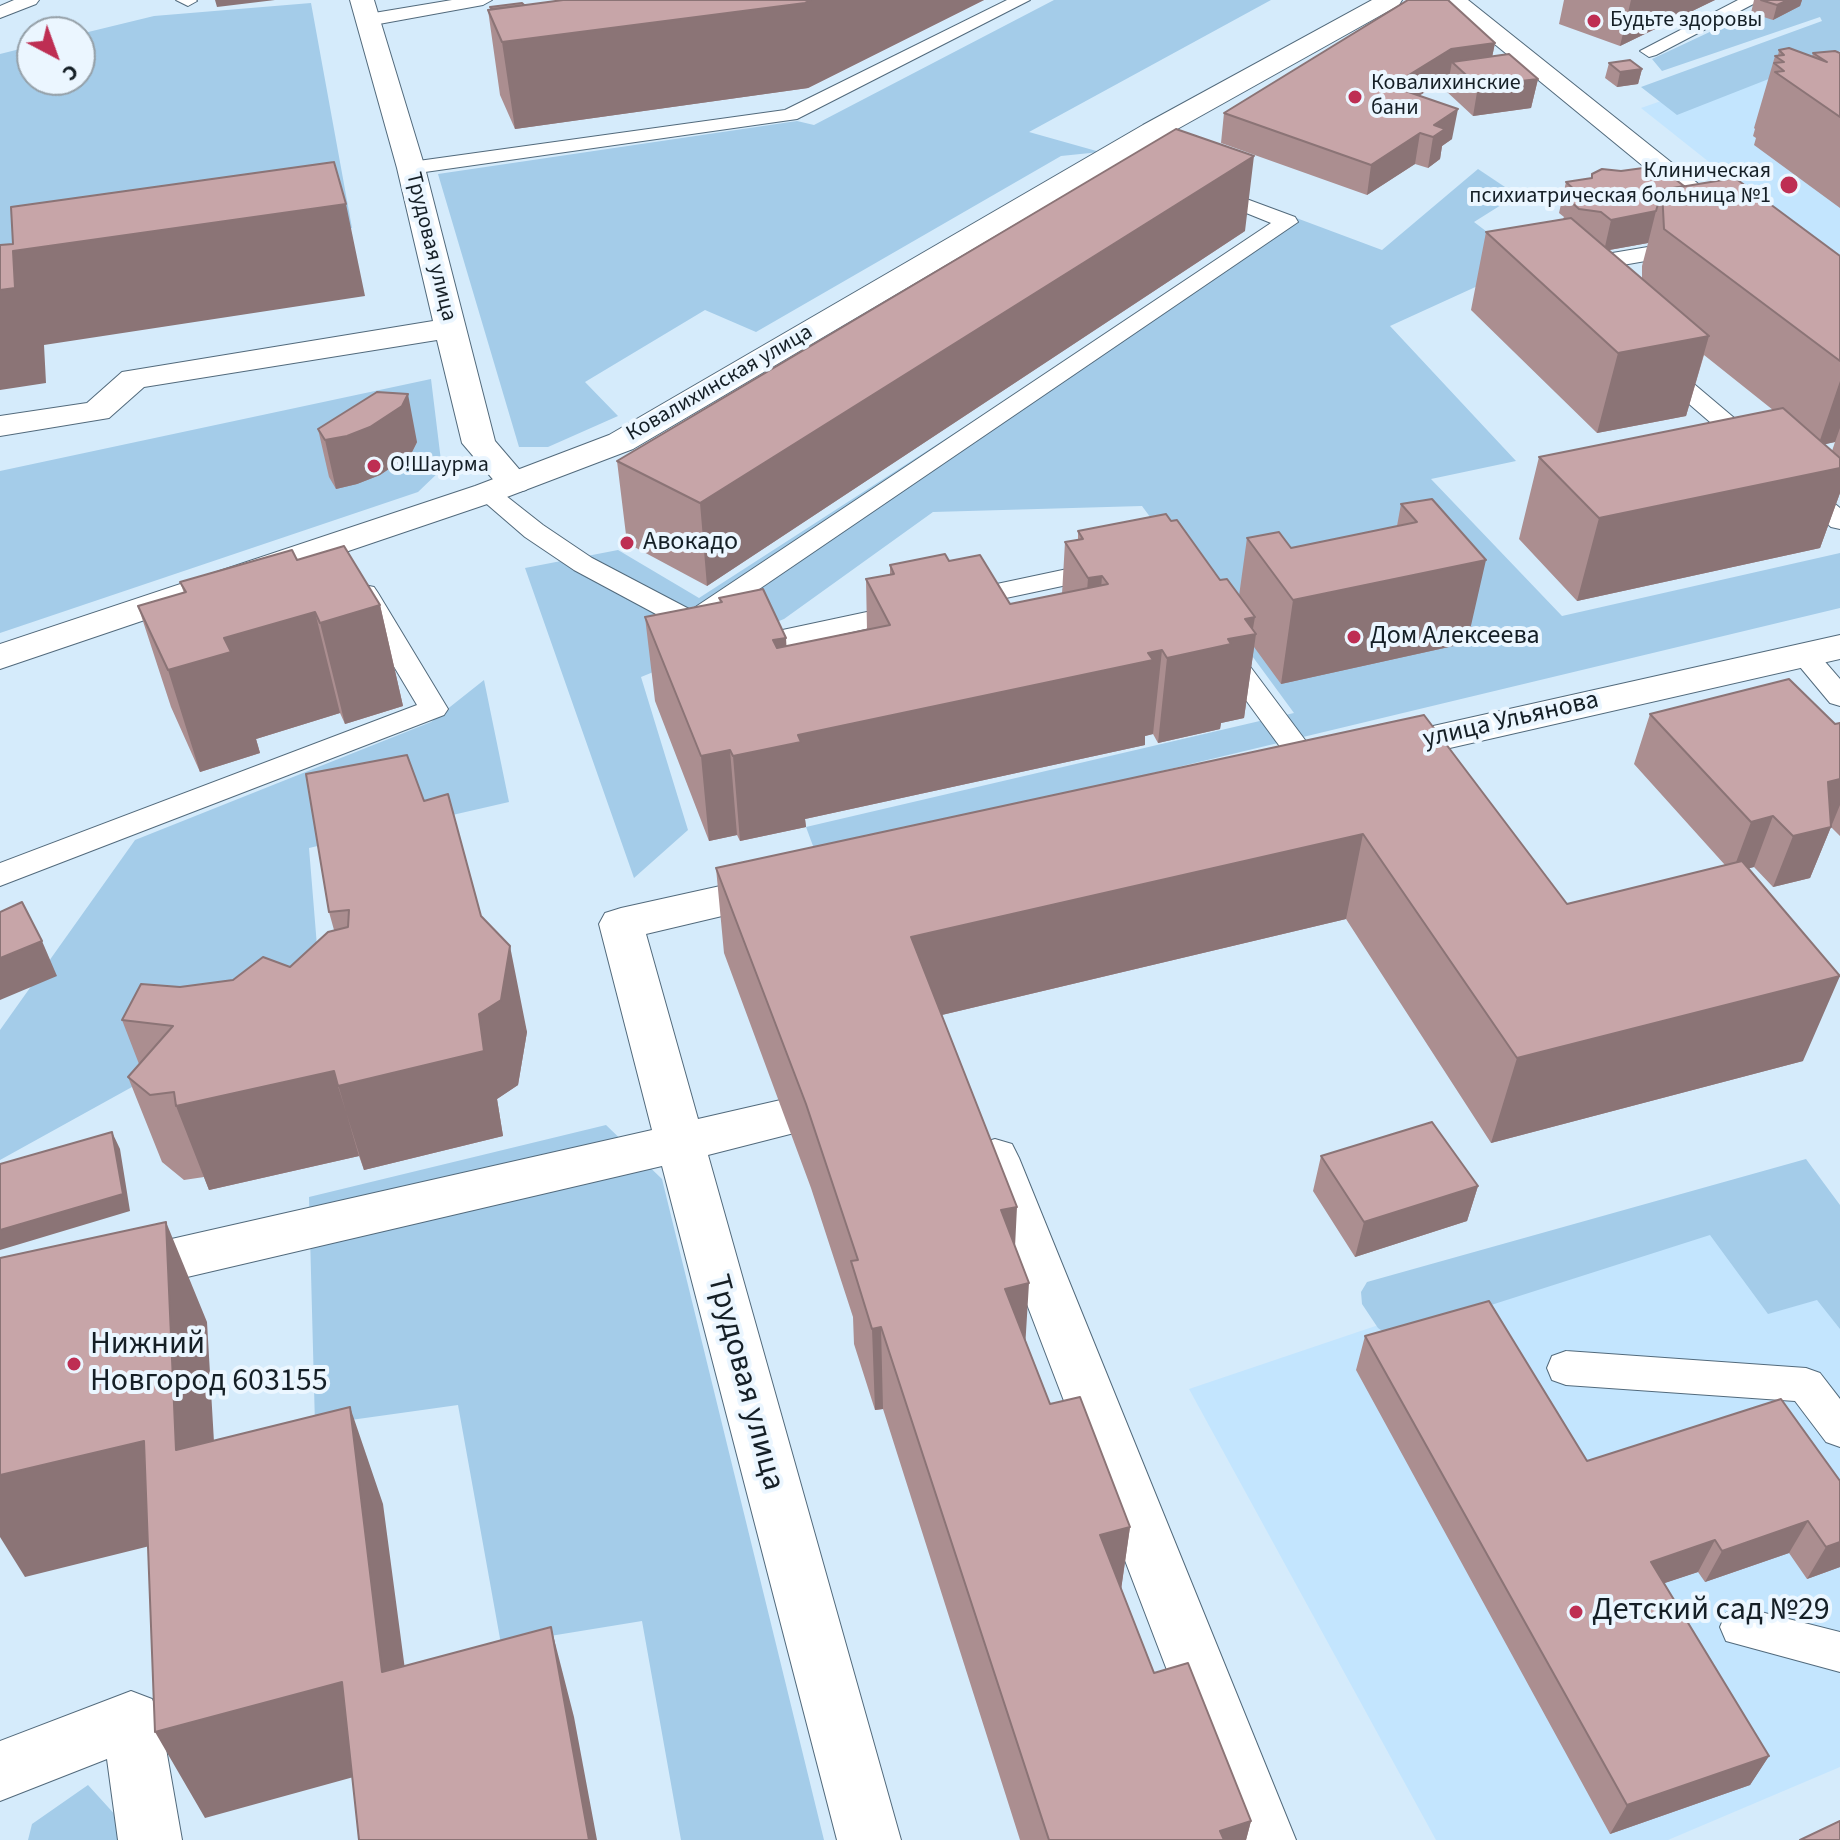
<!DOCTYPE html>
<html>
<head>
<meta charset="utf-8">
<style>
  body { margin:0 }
  #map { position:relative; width:1840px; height:1840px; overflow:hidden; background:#d5ebfb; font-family:"Source Sans 3",sans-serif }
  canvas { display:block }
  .north { position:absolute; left:16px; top:16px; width:80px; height:80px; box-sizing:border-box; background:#ebf6ff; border:2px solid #95a0a8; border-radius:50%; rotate:139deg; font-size:22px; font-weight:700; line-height:32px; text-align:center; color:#151f26 }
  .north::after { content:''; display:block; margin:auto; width:28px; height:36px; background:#be2e53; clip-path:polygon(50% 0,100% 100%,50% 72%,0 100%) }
</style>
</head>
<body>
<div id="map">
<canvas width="1840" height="1840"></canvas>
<div class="north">С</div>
</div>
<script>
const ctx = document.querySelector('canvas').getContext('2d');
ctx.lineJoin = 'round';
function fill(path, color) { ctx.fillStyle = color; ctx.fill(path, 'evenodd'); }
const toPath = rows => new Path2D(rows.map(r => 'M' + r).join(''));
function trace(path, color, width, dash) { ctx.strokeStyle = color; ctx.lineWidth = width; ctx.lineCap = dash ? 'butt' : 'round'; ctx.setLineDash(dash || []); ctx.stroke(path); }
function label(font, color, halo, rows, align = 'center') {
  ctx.font = font + ' "Source Sans 3",sans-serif'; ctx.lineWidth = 8; ctx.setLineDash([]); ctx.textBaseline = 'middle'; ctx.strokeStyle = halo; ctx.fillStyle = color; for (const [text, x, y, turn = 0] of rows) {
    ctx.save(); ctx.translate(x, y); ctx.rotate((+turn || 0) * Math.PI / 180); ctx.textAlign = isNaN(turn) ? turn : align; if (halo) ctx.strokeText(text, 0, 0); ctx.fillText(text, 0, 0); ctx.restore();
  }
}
const built = toPath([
  [1840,39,1840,266,1641,108],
  [1805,1181,1840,1228,1840,1767,1668,1840,1436,1840,1189,1389]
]);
const green = toPath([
  [1054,0,1271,0,1029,132,1100,152,1061,156,756,332,705,310,585,382,618,416,548,447,519,447,438,174,797,121,814,125],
  [1778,0,1840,0,1840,51,1677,115,1641,87,1822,21,1820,17,1662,71,1652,59],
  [311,3,352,228,18,292,0,318,0,54,32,46,32,80,80,80,80,34,154,16],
  [1478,169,1517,195,1474,222,1528,263,1390,326,1516,461,1431,479,1562,616,1840,553,1840,608,816,854,806,827,1294,713,1142,506,933,512,784,619,641,677,688,830,634,878,525,568,618,550,699,598,1291,216,1382,250],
  [431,379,442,469,418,492,0,633,0,471],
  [484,680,509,802,309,848,320,983,0,1160,0,1030,135,840,431,722],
  [606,1125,662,1179,824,1840,681,1840,642,1621,501,1644,458,1405,315,1425,309,1197],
  [1806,1159,1840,1205,1840,1329,1817,1300,1768,1314,1710,1235,1391,1337,1378,1328,1362,1304,1361,1292,1367,1282],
  [88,1785,138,1840,28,1840,32,1824]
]);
const service = toPath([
  [14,0,39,0,36,4,0,18,0,6,14,0],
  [176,0,196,0,197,1,188,6,176,0],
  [452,0,492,0,483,5,368,26,359,20,368,14,452,0],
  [1007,0,1030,0,797,119,411,174,401,168,411,162,785,110,1007,0],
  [1738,0,1761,0,1656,55,1649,57,1640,51,1738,0],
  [1206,184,1295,217,1298,222,702,628,692,630,682,628,574,570,525,537,474,493,478,488,496,488,543,525,592,558,691,610,1271,223,1199,194,1195,190,1199,186,1206,184],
  [1689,240,1697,242,1700,247,1697,252,1577,273,1566,266,1577,259,1689,240],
  [1660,360,1668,362,1765,444,1768,449,1765,454,1747,454,1652,372,1648,367,1652,362,1660,360],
  [1800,479,1809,482,1840,508,1840,529,1831,527,1791,492,1787,487,1791,482,1800,479],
  [1105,561,1114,563,1118,569,1114,575,959,608,949,606,945,600,949,594,959,592,1105,561],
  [364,585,374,587,378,593,448,709,444,715,0,886,0,863,417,705,350,593,354,587,364,585],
  [909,603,919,605,923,611,919,617,745,656,735,653,731,647,735,641,745,638,909,603],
  [1224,642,1234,645,1320,760,1325,767,1320,774,1310,777,1300,774,1210,651,1214,645,1224,642],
  [1804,646,1814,649,1840,679,1840,706,1830,703,1790,655,1794,649,1804,646],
  [1566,1351,1806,1368,1820,1373,1840,1399,1840,1447,1826,1442,1795,1401,1566,1385,1552,1380,1547,1368,1552,1356,1566,1351],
  [1741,1607,1840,1632,1840,1672,1726,1641,1720,1627,1726,1613,1741,1607]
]);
const minor = toPath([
  [350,0,374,0,425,168,495,441,531,483,526,490,514,493,502,490,462,443,437,340,144,387,109,418,0,436,0,416,87,403,122,372,433,321,397,168,350,0],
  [1441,0,1468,0,1741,218,1746,224,1741,230,1731,233,1721,230,1441,0],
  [1840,635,1840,659,1384,763,1370,759,1364,750,1370,741,1384,737,1840,635],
  [779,873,794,877,801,888,794,899,646,934,698,1119,785,1099,802,1105,809,1118,802,1131,708,1155,901,1840,837,1840,662,1166,123,1292,105,1286,97,1271,105,1256,123,1250,652,1130,599,924,605,913,621,908,779,873],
  [995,1139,1012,1144,1019,1158,1296,1840,1232,1840,971,1158,978,1144,995,1139],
  [131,1691,152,1699,161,1720,182,1840,118,1840,107,1759,0,1801,0,1741,131,1691]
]);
const tertiary = toPath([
  [1372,0,1402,0,1399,5,1163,137,633,449,499,500,0,669,0,644,475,486,609,435,1143,125,1372,0]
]);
const wall = toPath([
  [563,0,984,0,808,88,515,129,500,95,488,10],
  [1564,0,1715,0,1620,46,1559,24],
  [1754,0,1802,0,1800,6,1773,20,1751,13],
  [1495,43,1492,57,1538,79,1531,108,1473,116,1446,91,1449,78,1446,79,1419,96,1452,139,1442,146,1440,159,1428,168,1415,164,1367,195,1221,143,1224,113],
  [1779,50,1812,57,1813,53,1840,53,1840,208,1754,145,1756,138,1753,136,1755,129,1754,128,1775,56,1778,56],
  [1609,63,1642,69,1638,84,1617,87,1605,78],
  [1566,182,1684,186,1840,256,1840,493,1820,548,1577,601,1519,539,1539,457,1773,410,1704,355,1686,416,1597,433,1471,310,1486,232,1563,219,1564,217,1559,213],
  [1648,243,1642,266,1642,279,1609,250],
  [1835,442,1832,451,1824,444],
  [1245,231,707,586,627,543,617,461],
  [318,429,417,442,411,454,380,475,357,484,336,489,329,477],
  [1432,499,1467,643,1281,684,1254,647,1244,718,1221,723,1220,729,1158,743,1153,734,1145,736,1145,745,805,819,806,827,740,841,737,835,709,841,655,701,645,617,720,603,719,598,787,646,867,630,866,579,890,575,890,565,949,561,1010,604,1062,594,1065,542,1078,540,1078,531,1171,521,1220,580,1239,596,1247,538,1291,548,1397,526,1401,504],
  [297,560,380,605,403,706,345,724,340,713,256,739,260,753,200,772,171,707,138,606,184,593,180,582],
  [1650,714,1835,724,1840,723,1840,836,1831,827,1810,878,1773,887,1754,867,1749,868,1803,1061,1491,1143,1346,919,942,1015,1015,1247,1025,1341,1050,1404,1130,1527,1121,1589,1154,1673,1251,1821,1246,1840,1020,1840,883,1409,875,1410,854,1344,853,1317,811,1188,724,953,716,868,1424,715,1567,904,1725,865,1634,764],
  [424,801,481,916,527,1032,518,1085,497,1099,503,1136,364,1170,359,1156,209,1190,204,1177,184,1180,162,1162,128,1077,139,1064,122,1020,180,987,233,980,290,967,334,930,329,912],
  [1321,1156,1478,1186,1467,1221,1355,1257,1313,1191],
  [1365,1336,1587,1461,1840,1481,1840,1567,1807,1579,1789,1553,1705,1582,1698,1572,1664,1583,1769,1756,1750,1785,1610,1834,1356,1370]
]);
const shadedWall = toPath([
  [215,0,275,0,217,7],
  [811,0,984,0,808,88,515,129,502,42],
  [1631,0,1715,0,1620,46],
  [1788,0,1802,0,1800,6,1773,20,1777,5],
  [1495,43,1489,72,1452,62,1449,78,1446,79,1386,116,1391,86,1451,49],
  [1642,69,1638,84,1617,87,1620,72],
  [1538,79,1531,108,1473,116,1478,86],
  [1458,109,1452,139,1442,146,1440,159,1428,168,1433,137,1434,125],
  [1420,133,1415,164,1367,195,1371,165],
  [1254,156,1245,231,707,586,700,503],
  [346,204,365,296,44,345,46,383,0,390,0,290,13,251],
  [1656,211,1648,243,1604,251,1611,220],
  [1709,336,1686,416,1597,433,1618,353],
  [1840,381,1840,428,1835,442,1818,446],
  [408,394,417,442,411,454,380,475,357,484,336,489,325,440],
  [1840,468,1840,493,1820,548,1577,601,1599,518],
  [1486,560,1467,643,1281,684,1293,600],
  [1102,576,1096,659,1082,662,1088,578],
  [380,605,403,706,345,724,320,623],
  [315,612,340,713,256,739,260,753,200,772,168,670,224,638],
  [1255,617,1252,634,1256,634,1244,718,1221,723,1220,729,1158,743,1167,658,1228,639,1245,619],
  [786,638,791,722,773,640],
  [1162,650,1153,734,1145,736,1145,745,805,819,806,827,740,841,733,756,798,735],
  [730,750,737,835,709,841,701,756],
  [1840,779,1840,805,1810,878,1773,887,1793,836,1828,782],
  [1773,816,1754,867,1732,873,1751,822],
  [1363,834,1346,919,912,1022,911,937],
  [42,941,57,976,0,1000,0,958],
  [510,946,527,1032,518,1085,497,1099,503,1136,364,1170,338,1086,479,1014],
  [1840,976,1803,1061,1491,1143,1517,1058],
  [334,1071,359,1156,209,1190,176,1106],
  [112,1132,120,1149,130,1211,0,1250,0,1230],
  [1478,1186,1467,1221,1355,1257,1364,1222],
  [1017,1207,1013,1287,1029,1283,1024,1365,1001,1371,1001,1210],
  [166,1222,207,1322,220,1545,176,1450],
  [881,1327,883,1409,875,1410,872,1329],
  [350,1407,383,1504,417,1760,382,1672],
  [144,1441,190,1536,25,1577,0,1537,0,1475],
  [1808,1521,1789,1553,1705,1582,1722,1551],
  [1130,1527,1119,1604,1100,1535],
  [1715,1540,1698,1572,1635,1593,1651,1562],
  [1840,1542,1840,1567,1807,1579,1826,1547],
  [551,1627,574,1717,597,1840,589,1840],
  [342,1682,379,1770,205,1818,155,1732],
  [1769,1756,1750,1785,1610,1834,1627,1805],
  [1251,1821,1246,1840,1218,1840,1220,1831]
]);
const building = toPath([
  [563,0,811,0,805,3,502,42,488,10,563,0],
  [1408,0,1448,0,1495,43,1451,49,1391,86,1458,109,1434,125,1445,129,1433,137,1420,133,1371,165,1224,113,1408,0],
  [1761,0,1788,0,1777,5,1761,0],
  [522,3,524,5,492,9,490,7,522,3],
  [1789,48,1827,62,1813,53,1835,51,1840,53,1840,117,1775,72,1784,71,1774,63,1784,62,1775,56,1784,55,1779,50,1789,48],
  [1509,54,1538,79,1478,86,1452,62,1509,54],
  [1630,60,1642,69,1620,72,1609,63,1630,60],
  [1176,129,1254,156,700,503,617,461,1176,129],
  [334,162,346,204,13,251,15,288,0,290,0,245,13,244,11,207,334,162],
  [1658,166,1684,186,1662,190,1656,211,1611,220,1601,212,1579,209,1568,199,1578,193,1566,182,1592,178,1592,174,1602,169,1621,171,1658,166],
  [1735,178,1840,256,1840,361,1664,229,1662,190,1735,178],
  [1571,218,1709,336,1618,353,1486,232,1571,218],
  [377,392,408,394,402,406,370,427,347,436,325,440,318,429,377,392],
  [1783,408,1840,458,1840,468,1599,518,1539,457,1783,408],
  [1432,499,1486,560,1293,600,1247,538,1279,532,1291,548,1417,522,1401,504,1432,499],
  [1166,514,1171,521,1177,520,1220,580,1227,579,1255,617,1245,619,1256,634,1228,639,1231,644,1167,658,1162,650,1148,653,1153,660,798,735,801,742,733,756,730,750,701,756,645,617,722,602,719,598,763,589,786,638,773,640,777,648,890,625,866,579,894,574,890,565,945,554,949,561,980,555,1010,604,1108,584,1102,576,1088,578,1065,542,1083,539,1078,531,1166,514],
  [344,546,380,605,320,623,315,612,224,638,231,652,168,670,138,606,186,592,180,582,292,550,297,560,344,546],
  [1789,679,1835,724,1840,723,1840,779,1828,782,1831,827,1793,836,1773,816,1751,822,1650,714,1789,679],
  [1424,715,1567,904,1742,861,1840,976,1517,1058,1363,834,911,937,1017,1207,1001,1210,1029,1283,1005,1289,1050,1404,1080,1397,1130,1527,1100,1535,1154,1673,1188,1663,1251,1821,1220,1831,1224,1840,1049,1840,881,1327,872,1329,851,1261,858,1260,806,1104,716,868,1424,715],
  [407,755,424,801,448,794,481,916,510,946,501,1000,479,1014,484,1051,338,1086,334,1071,176,1106,174,1092,150,1095,128,1077,173,1026,122,1020,141,984,180,987,233,980,263,957,290,967,328,932,348,927,349,910,329,912,306,774,407,755],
  [22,902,42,941,0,958,0,912,22,902],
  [1432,1122,1478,1186,1364,1222,1321,1156,1432,1122],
  [112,1132,123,1194,0,1230,0,1164,112,1132],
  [166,1222,176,1450,350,1407,382,1672,551,1627,589,1840,359,1840,342,1682,155,1732,144,1441,0,1475,0,1258,166,1222],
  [1489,1301,1587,1461,1781,1399,1840,1481,1840,1542,1826,1547,1808,1521,1722,1551,1715,1540,1651,1562,1769,1756,1627,1805,1365,1336,1489,1301],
  [1840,1821,1840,1840,1800,1840,1840,1821]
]);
const markers = [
  [1594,21,8,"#be2e53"],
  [1355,97,8,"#be2e53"],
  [1789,185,10,"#be2e53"],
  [374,466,8,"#be2e53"],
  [627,543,8,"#be2e53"],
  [1354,637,8,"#be2e53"],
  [74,1364,8,"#be2e53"],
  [1576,1612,8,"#be2e53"]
];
const farPoinames = [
  ["Будьте здоровы",1610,21],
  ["Ковалихинские",1371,84],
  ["бани",1371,109],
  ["Клиническая",1771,172,"right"],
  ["психиатрическая больница №1",1771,197,"right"],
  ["О!Шаурма",390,466]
];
const farStreetnames = [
  ["Трудовая улица",430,247,76],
  ["Ковалихинская улица",720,384,-30]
];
const poiNames = [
  ["Авокадо",643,543],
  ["Дом Алексеева",1370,637]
];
const streetNames = [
  ["улица Ульянова",1511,721,-13]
];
const nearPoinames = [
  ["Нижний",90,1346],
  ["Новгород 603155",90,1383],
  ["Детский сад №29",1592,1612]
];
const nearStreetnames = [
  ["Трудовая улица",744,1383,75]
];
fill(built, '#c3e5fe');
fill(green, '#a4cce9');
trace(service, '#526a7c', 2);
trace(minor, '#526a7c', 2);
trace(tertiary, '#526a7c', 2);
fill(service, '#fff');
fill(minor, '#fff');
fill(tertiary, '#fff');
fill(wall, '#ab8e90');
fill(shadedWall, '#8b7476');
fill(building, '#c7a5a8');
trace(building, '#8b7476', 2);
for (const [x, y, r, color] of markers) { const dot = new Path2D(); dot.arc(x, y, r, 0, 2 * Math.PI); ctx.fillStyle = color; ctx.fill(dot); trace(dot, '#ebf6ff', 3); }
label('22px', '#151f26', '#ebf6ff', farPoinames, 'left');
label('22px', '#151f26', '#ebf6ff', farStreetnames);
label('26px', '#151f26', '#ebf6ff', poiNames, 'left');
label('26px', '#151f26', '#ebf6ff', streetNames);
label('32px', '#151f26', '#ebf6ff', nearPoinames, 'left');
label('32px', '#151f26', '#ebf6ff', nearStreetnames);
</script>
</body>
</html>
